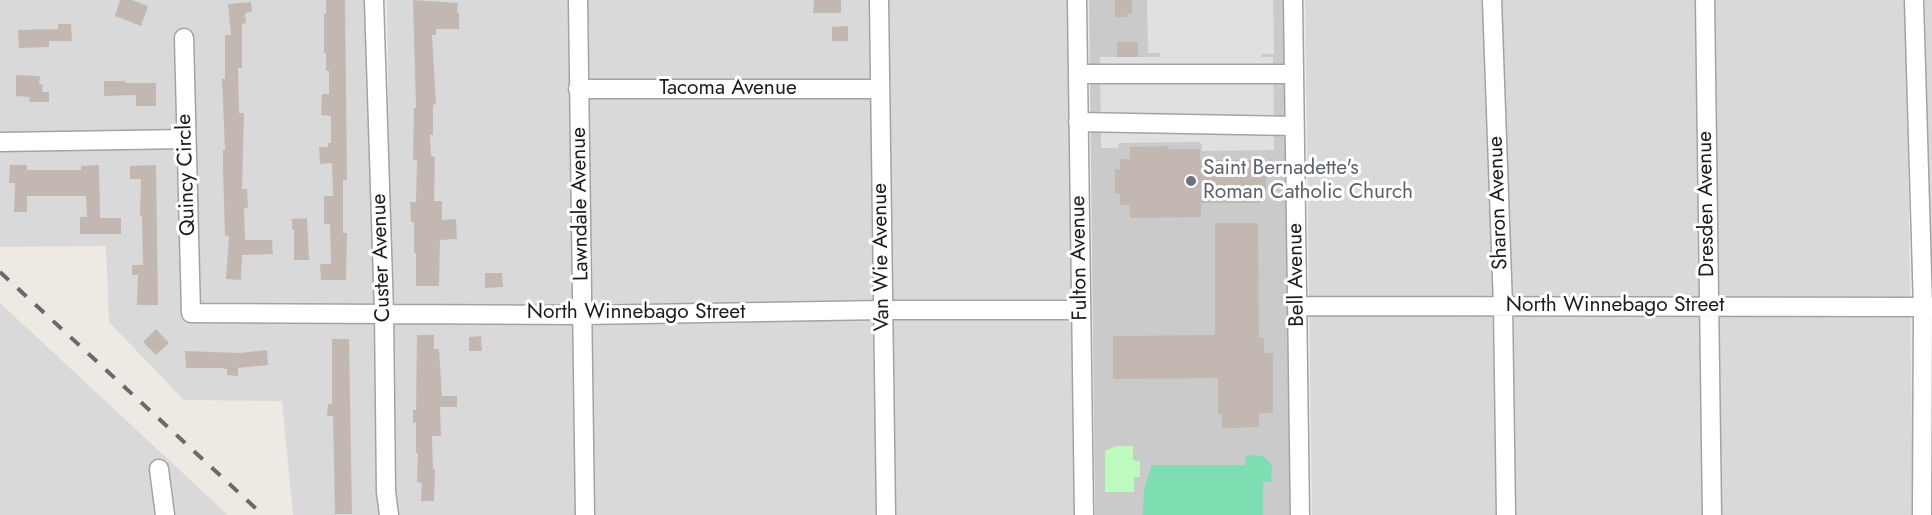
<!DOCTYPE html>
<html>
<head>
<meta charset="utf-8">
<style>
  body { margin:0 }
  canvas { display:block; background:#eee9e2 }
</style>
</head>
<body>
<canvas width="1932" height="515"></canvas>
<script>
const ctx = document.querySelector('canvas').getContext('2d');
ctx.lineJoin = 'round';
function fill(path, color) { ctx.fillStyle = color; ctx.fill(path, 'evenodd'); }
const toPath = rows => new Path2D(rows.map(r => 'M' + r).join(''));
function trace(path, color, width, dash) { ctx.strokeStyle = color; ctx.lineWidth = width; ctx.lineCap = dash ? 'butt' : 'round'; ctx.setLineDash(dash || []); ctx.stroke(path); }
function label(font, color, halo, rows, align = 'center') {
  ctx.font = font + ' Jost,sans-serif'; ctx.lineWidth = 6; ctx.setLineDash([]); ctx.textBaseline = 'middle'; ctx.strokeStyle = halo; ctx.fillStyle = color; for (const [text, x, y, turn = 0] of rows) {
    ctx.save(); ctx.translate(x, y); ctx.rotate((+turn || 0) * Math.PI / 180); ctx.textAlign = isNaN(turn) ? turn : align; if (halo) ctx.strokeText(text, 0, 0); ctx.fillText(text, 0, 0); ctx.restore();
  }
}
const residential = toPath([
  [0,0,369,0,379,515,293,515,282,401,184,400,109,322,106,246,0,247],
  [387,0,1071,0,1077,515,397,515,393,494],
  [1305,0,1906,0,1913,515,1312,515],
  [1925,0,1932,0,1932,515],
  [0,303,228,515,0,515]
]);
const religious = toPath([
  [1089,0,1287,0,1294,515,1095,515]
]);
const park = toPath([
  [1116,446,1133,446,1133,460,1140,461,1140,477,1134,477,1134,492,1105,492,1105,451]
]);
const pitch = toPath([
  [1246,455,1263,456,1272,465,1271,482,1263,482,1263,515,1143,515,1144,489,1152,465,1245,465]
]);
const parking = toPath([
  [1147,0,1273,0,1274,54,1262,54,1261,57,1273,57,1274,150,1202,151,1202,144,1199,142,1119,143,1118,148,1101,148,1100,57,1160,57,1160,53,1148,53]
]);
const building = toPath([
  [120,0,132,0,148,6,141,26,115,16],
  [326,0,345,0,347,180,343,180,343,233,347,233,346,280,321,280,320,264,331,264,330,224,324,224,324,196,333,196,332,163,320,164,319,147,328,147,328,143,331,143,331,116,321,115,322,94,329,94,329,71,326,71,326,53,324,53,324,14,326,14],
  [413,0,458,3,457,13,459,13,459,29,436,29,436,35,432,35,436,104,433,105,433,135,430,135,431,156,435,157,434,201,442,201,442,220,456,219,457,239,440,240,439,286,416,286,416,253,414,253,414,222,411,222,410,202,416,202,417,160,413,160,414,108,416,108],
  [814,0,841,0,841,13,813,13],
  [1115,0,1132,0,1132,14,1127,14,1127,17,1115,17],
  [251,2,252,12,245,13,246,23,242,24,242,68,238,68,239,113,244,113,242,189,247,189,248,208,244,208,245,240,272,240,273,254,242,255,241,280,226,279,229,236,225,236,223,171,223,150,225,150,222,79,225,79,225,35,231,35,228,4],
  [58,24,71,24,72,41,49,41,49,47,19,48,18,30,58,29],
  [848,26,848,41,832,41,832,27],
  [1117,42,1138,42,1138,57,1117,57],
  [16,75,40,76,39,84,43,85,42,92,49,92,49,102,29,102,30,97,16,96],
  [104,81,125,81,125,83,156,83,156,106,136,106,136,95,104,96],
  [1169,146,1168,149,1200,149,1200,160,1258,160,1259,171,1266,171,1266,190,1259,191,1259,203,1201,203,1201,217,1130,218,1129,205,1120,205,1120,194,1115,194,1115,169,1120,169,1120,159,1130,159,1130,147],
  [10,165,27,165,27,170,81,170,81,166,99,165,100,218,121,218,121,234,80,234,80,217,87,217,86,196,27,196,27,212,14,212,15,183,9,183],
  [156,165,158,305,137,305,138,275,132,275,132,265,143,265,142,216,140,216,141,179,130,179,130,166],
  [307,218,309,260,294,260,294,230,292,230,292,219],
  [1215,223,1258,223,1259,338,1264,338,1264,353,1273,353,1273,413,1259,413,1259,427,1222,428,1222,414,1218,414,1218,378,1113,379,1113,336,1215,335],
  [485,273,502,273,503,287,485,288],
  [156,329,169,343,156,355,143,342],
  [417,335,434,335,434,349,439,349,442,396,457,396,457,407,440,407,441,436,432,436,433,469,435,469,434,501,421,501,422,483,417,482,418,453,416,453,416,422,413,423,413,410,416,410],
  [481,336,482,351,469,351,469,337],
  [332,339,349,339,352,514,335,514,333,416,327,416,328,404,332,404],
  [267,350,268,365,238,368,238,376,227,375,227,369,220,368,186,368,185,351,240,353]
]);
const minor = toPath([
  [374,0,384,312,386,492,389,515],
  [578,0,585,515],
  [879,0,886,515],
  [1077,0,1084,515],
  [1293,0,1300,515],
  [1492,0,1503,306,1506,515],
  [1705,0,1712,515],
  [1914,0,1923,308,1922,515],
  [184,38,191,313,584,315,883,310,1081,310],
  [1078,74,1294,74],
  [578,89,879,89],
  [1078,122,1294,126],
  [0,142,186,139],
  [1297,306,1932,307],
  [159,469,165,515]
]);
const rail = toPath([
  [0,272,263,515]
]);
const markers = [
  [1191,181,6,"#6b7280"]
];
const streetNames = [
  ["Tacoma Avenue",728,89],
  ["Quincy Circle",187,175,-92],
  ["Sharon Avenue",1499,203,-92],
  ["Lawndale Avenue",581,204,-91],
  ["Dresden Avenue",1707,204,-91],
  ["Van Wie Avenue",882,257,-91],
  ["Custer Avenue",382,258,-92],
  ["Fulton Avenue",1080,258,-91],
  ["Bell Avenue",1297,275,-91],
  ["North Winnebago Street",1615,306],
  ["North Winnebago Street",636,313]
];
const worshipNames = [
  ["Saint Bernadette's",1203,169],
  ["Roman Catholic Church",1203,193]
];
fill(residential, '#dad9d9');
fill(religious, '#cacaca');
fill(park, '#bef9be');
fill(pitch, '#7fddb2');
fill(parking, '#e0e0e0');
fill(building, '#c2b8b1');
trace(minor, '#a3a3a3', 21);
trace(minor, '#fff', 18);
trace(rail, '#6a6a6a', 4, [12, 12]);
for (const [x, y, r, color] of markers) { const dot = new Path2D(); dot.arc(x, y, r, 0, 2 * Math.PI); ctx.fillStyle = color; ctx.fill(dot); trace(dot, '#fff', 2); }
label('21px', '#1c1c1c', '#fff', streetNames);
label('21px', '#5b616d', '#fff', worshipNames, 'left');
</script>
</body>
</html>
